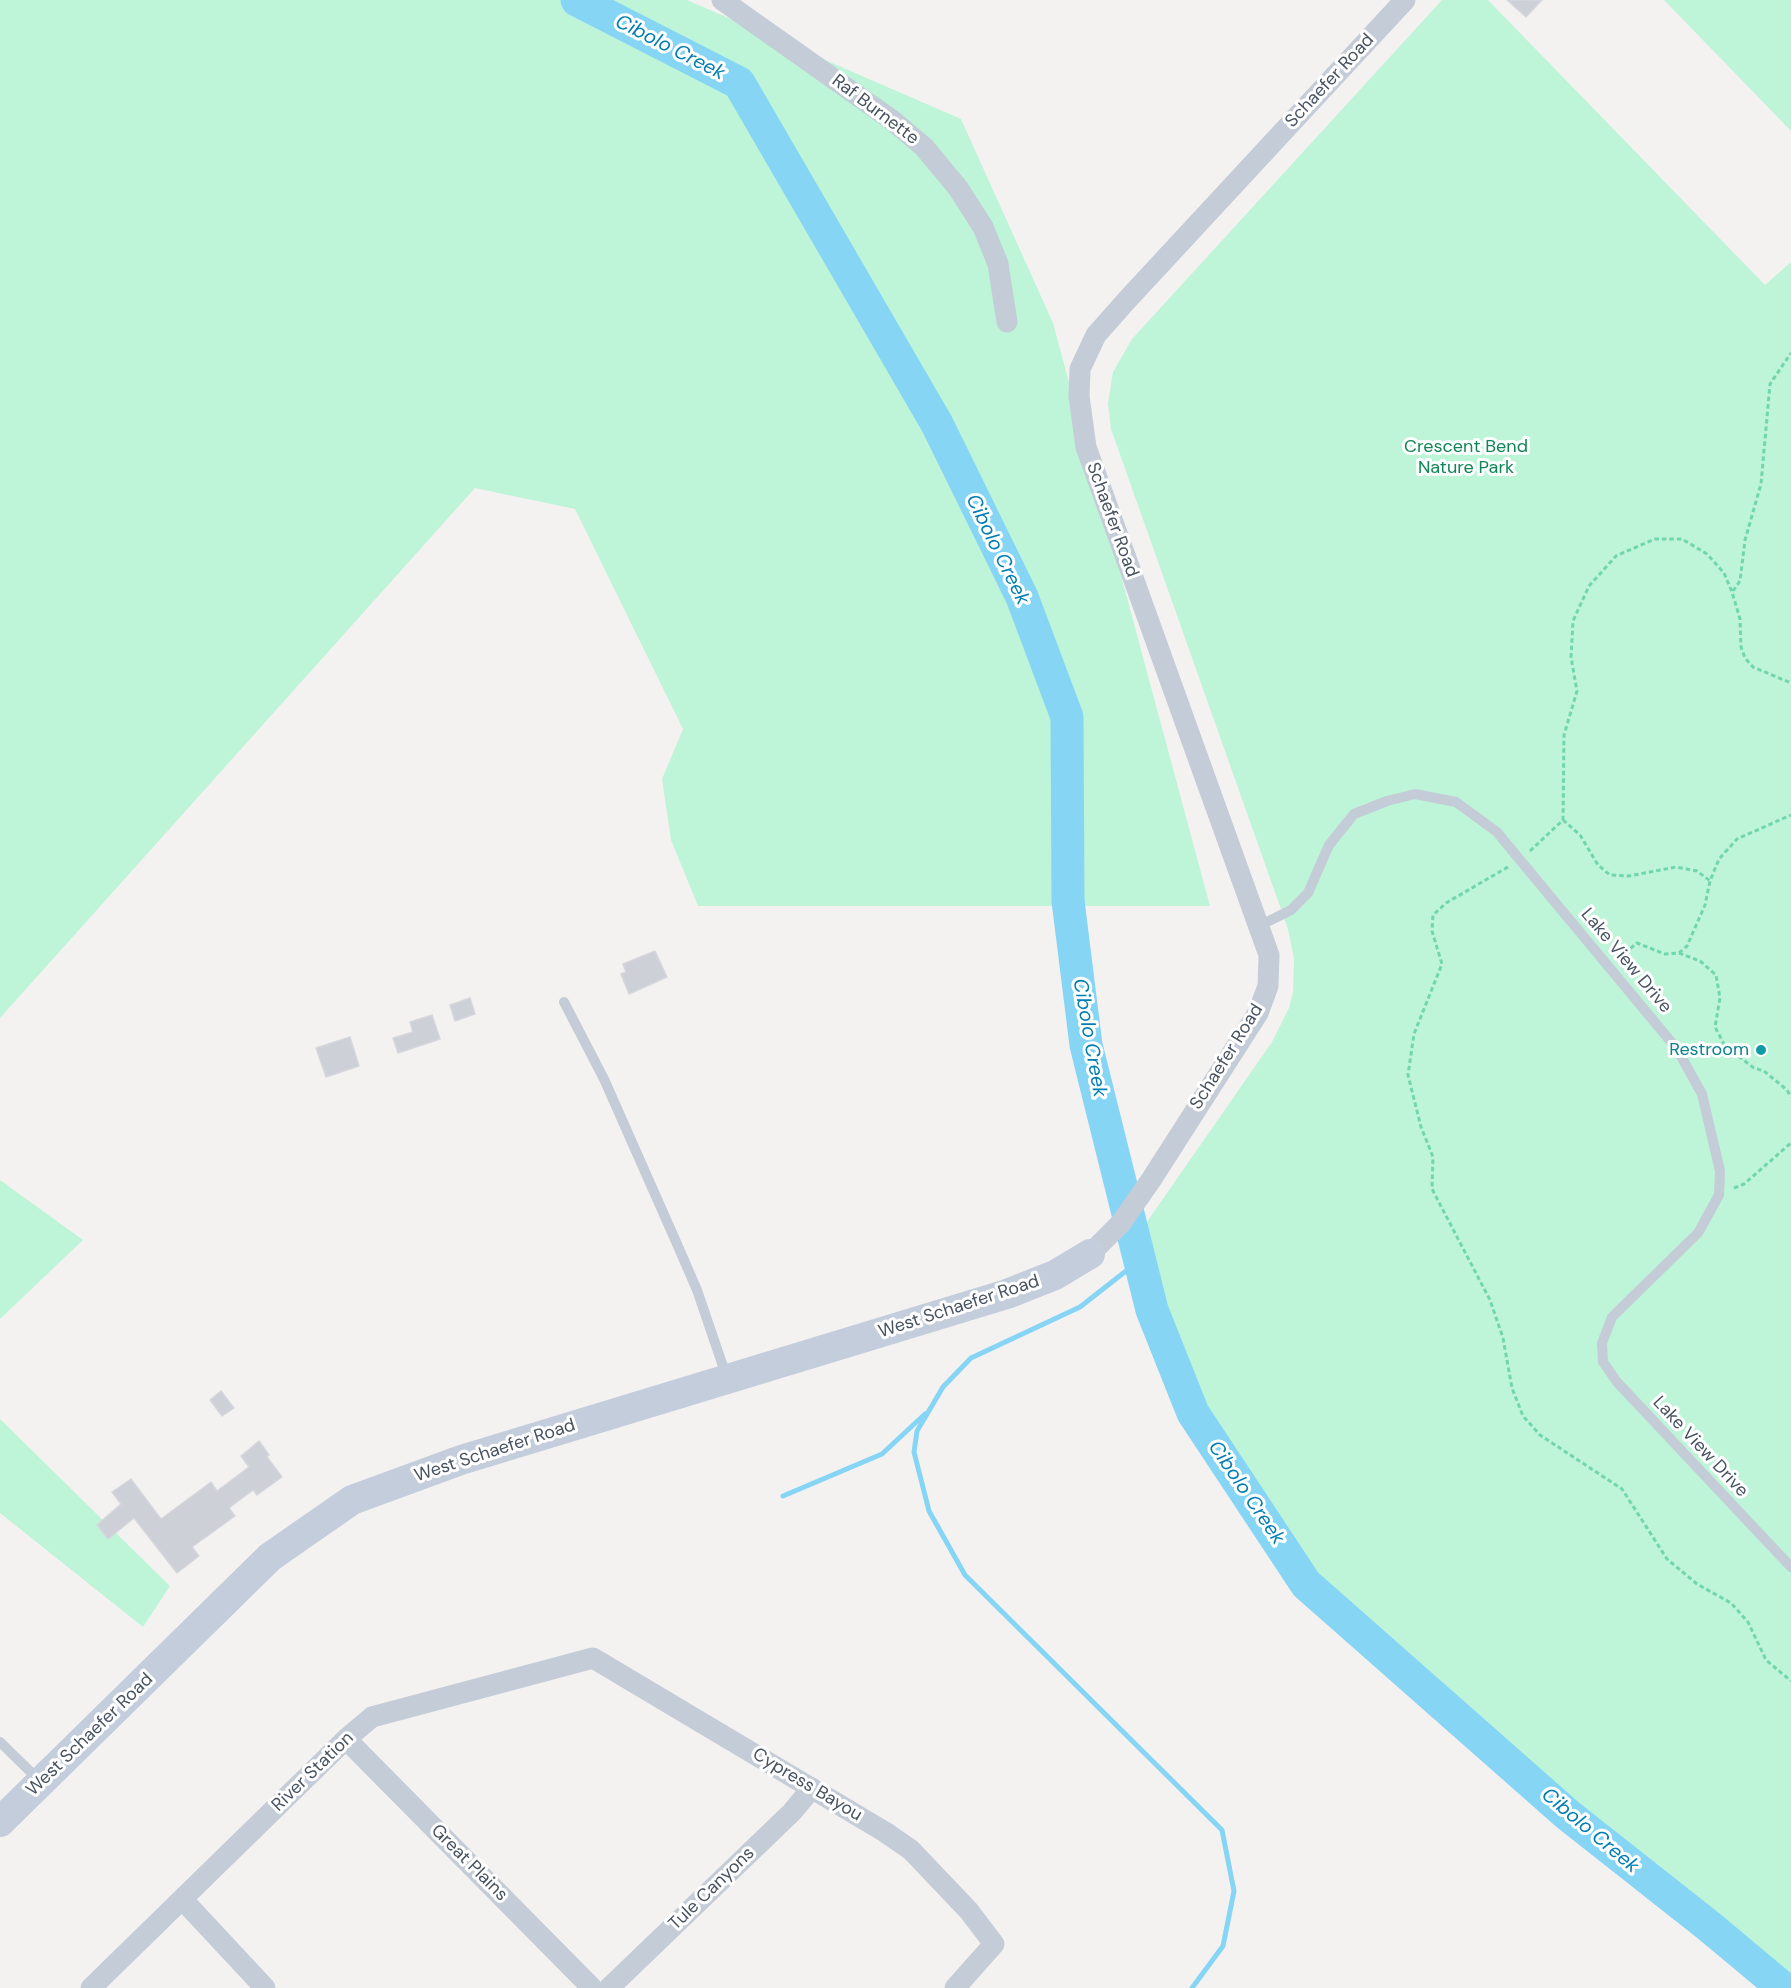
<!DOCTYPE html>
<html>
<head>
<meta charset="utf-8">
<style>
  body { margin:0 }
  canvas { display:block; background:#f4f2f1 }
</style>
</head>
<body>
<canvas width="1791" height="1988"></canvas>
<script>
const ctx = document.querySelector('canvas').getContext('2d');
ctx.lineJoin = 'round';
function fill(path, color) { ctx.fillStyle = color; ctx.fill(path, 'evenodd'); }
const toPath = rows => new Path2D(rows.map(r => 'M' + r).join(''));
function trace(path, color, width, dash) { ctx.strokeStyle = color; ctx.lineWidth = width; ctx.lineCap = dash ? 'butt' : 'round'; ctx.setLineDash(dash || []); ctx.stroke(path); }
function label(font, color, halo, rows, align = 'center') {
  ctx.font = font + ' "DM Sans",sans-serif'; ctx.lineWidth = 6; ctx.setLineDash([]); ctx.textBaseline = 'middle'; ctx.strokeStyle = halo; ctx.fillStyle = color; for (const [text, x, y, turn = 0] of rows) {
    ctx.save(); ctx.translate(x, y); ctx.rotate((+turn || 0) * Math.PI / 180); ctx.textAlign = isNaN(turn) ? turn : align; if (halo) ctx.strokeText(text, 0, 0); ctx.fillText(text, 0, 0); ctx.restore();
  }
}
const green = toPath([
  [0,0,687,0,961,119,1053,323,1210,906,698,906,671,840,662,779,683,729,575,509,475,488,0,1018],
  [1442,0,1488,0,1765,285,1791,262,1791,1988,1781,1988,1568,1815,1306,1584,1193,1413,1152,1310,1135,1239,1272,1042,1289,1008,1293,992,1294,959,1288,929,1111,429,1108,403,1113,372,1132,339],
  [1664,0,1791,0,1791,131],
  [0,1180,83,1240,0,1319],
  [0,1419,170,1586,143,1627,0,1513]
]);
const stream = toPath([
  [1140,1260,1080,1307,971,1358,943,1387,917,1431,914,1452,929,1511,965,1575,1222,1830,1234,1891,1223,1946,1192,1988],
  [783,1496,882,1454,925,1414]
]);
const river = toPath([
  [577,0,739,83,937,424,1022,597,1067,717,1068,901,1086,1045,1152,1310,1193,1413,1306,1584,1568,1815,1710,1927,1783,1988]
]);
const building = toPath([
  [1507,0,1542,0,1526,17,1507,0],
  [655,951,667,977,629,994,621,974,626,972,623,964,655,951],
  [470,998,475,1014,455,1021,450,1005,470,998],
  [432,1015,440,1039,398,1053,393,1038,413,1032,410,1022,432,1015],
  [350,1037,359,1066,326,1077,316,1048,350,1037],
  [221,1391,234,1408,222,1416,210,1400,221,1391],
  [259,1441,269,1455,267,1457,282,1477,257,1495,253,1490,229,1508,235,1516,192,1547,199,1556,177,1573,134,1518,108,1539,97,1525,121,1504,112,1492,131,1479,161,1519,211,1482,217,1491,249,1467,241,1456,259,1441]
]);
const path = toPath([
  [1733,591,1740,581,1745,540,1761,484,1770,384,1791,353],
  [1563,820,1580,835,1598,865,1610,875,1629,876,1676,867,1697,871,1710,881],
  [1530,851,1563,820,1564,735,1577,691,1571,657,1573,621,1589,586,1616,556,1655,539,1682,539,1707,554,1724,573,1732,592,1740,619,1741,647,1745,658,1753,667,1791,683],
  [1508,867,1446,903,1433,915,1432,931,1442,964,1414,1034,1408,1075,1421,1127,1433,1157,1432,1189,1490,1300,1503,1338,1512,1388,1523,1416,1540,1435,1622,1489,1667,1559,1697,1584,1731,1603,1748,1622,1766,1660,1791,1681],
  [1679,953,1687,946,1705,905,1710,881,1719,859,1737,839,1791,815],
  [1619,958,1637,943,1665,954,1679,953,1700,961,1716,975,1720,998,1715,1027,1725,1046,1754,1068,1764,1071,1787,1090,1791,1097],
  [1734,1188,1744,1184,1791,1143]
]);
const lane = toPath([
  [1257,927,1291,910,1308,893,1329,845,1354,814,1387,801,1415,794,1456,802,1497,832,1520,860,1677,1049,1702,1094,1720,1171,1719,1195,1698,1233,1612,1317,1602,1343,1603,1362,1617,1382,1791,1567],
  [564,1002,604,1079,677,1244,697,1290,727,1378],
  [0,1742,39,1780]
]);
const street = toPath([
  [722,0,892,120,924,147,958,188,983,227,998,264,1007,322],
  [1090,1254,1121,1223,1151,1180,1258,1013,1268,986,1269,955,1086,447,1079,396,1080,369,1096,335,1127,300,1405,0],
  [346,1739,592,1988],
  [183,1900,265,1988],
  [91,1988,346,1739,372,1717,593,1658,885,1832,911,1850,969,1911,994,1944,955,1988],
  [609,1988,792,1812,812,1788]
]);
const secondary = toPath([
  [0,1822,270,1557,352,1500,461,1460,1007,1294,1055,1275,1090,1254]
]);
const markers = [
  [1761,1050,6,"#0f9aa8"]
];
const streetNames = [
  ["Schaefer Road",1330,81,-47],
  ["Raf Burnette",875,110,37],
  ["Schaefer Road",1112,520,70],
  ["Lake View Drive",1626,961,50],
  ["Schaefer Road",1227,1057,-58],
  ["West Schaefer Road",959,1307,-18],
  ["Lake View Drive",1700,1447,47],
  ["West Schaefer Road",495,1451,-18],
  ["West Schaefer Road",90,1735,-44],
  ["River Station",313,1772,-44],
  ["Cypress Bayou",807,1785,31],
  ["Great Plains",469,1863,45],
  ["Tule Canyons",712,1889,-44]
];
const parkNames = [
  ["Crescent Bend",1466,447],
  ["Nature Park",1466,468]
];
const cultureNames = [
  ["Restroom",1749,1050]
];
const waterNames = [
  ["Cibolo Creek",670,48,27],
  ["Cibolo Creek",997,550,64],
  ["Cibolo Creek",1089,1038,80],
  ["Cibolo Creek",1246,1493,56],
  ["Cibolo Creek",1590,1831,40]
];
fill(green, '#bef4d7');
trace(stream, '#87d5f5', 5);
trace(river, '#87d5f5', 33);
fill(building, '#cdd0d7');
trace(building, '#d5d7dd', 1.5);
trace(path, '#72d6ad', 3, [4.5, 3]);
trace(lane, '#c4ccd7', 10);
trace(street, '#c4ccd7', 21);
trace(secondary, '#c3cddc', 30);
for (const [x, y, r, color] of markers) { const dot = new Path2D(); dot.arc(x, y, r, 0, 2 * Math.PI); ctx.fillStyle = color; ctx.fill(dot); trace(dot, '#fff', 2); }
label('18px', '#475361', '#fff', streetNames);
label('18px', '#0f8654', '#fff', parkNames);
label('18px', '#0d838f', '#fff', cultureNames, 'right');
label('italic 20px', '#017eb3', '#fff', waterNames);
</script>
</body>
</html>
